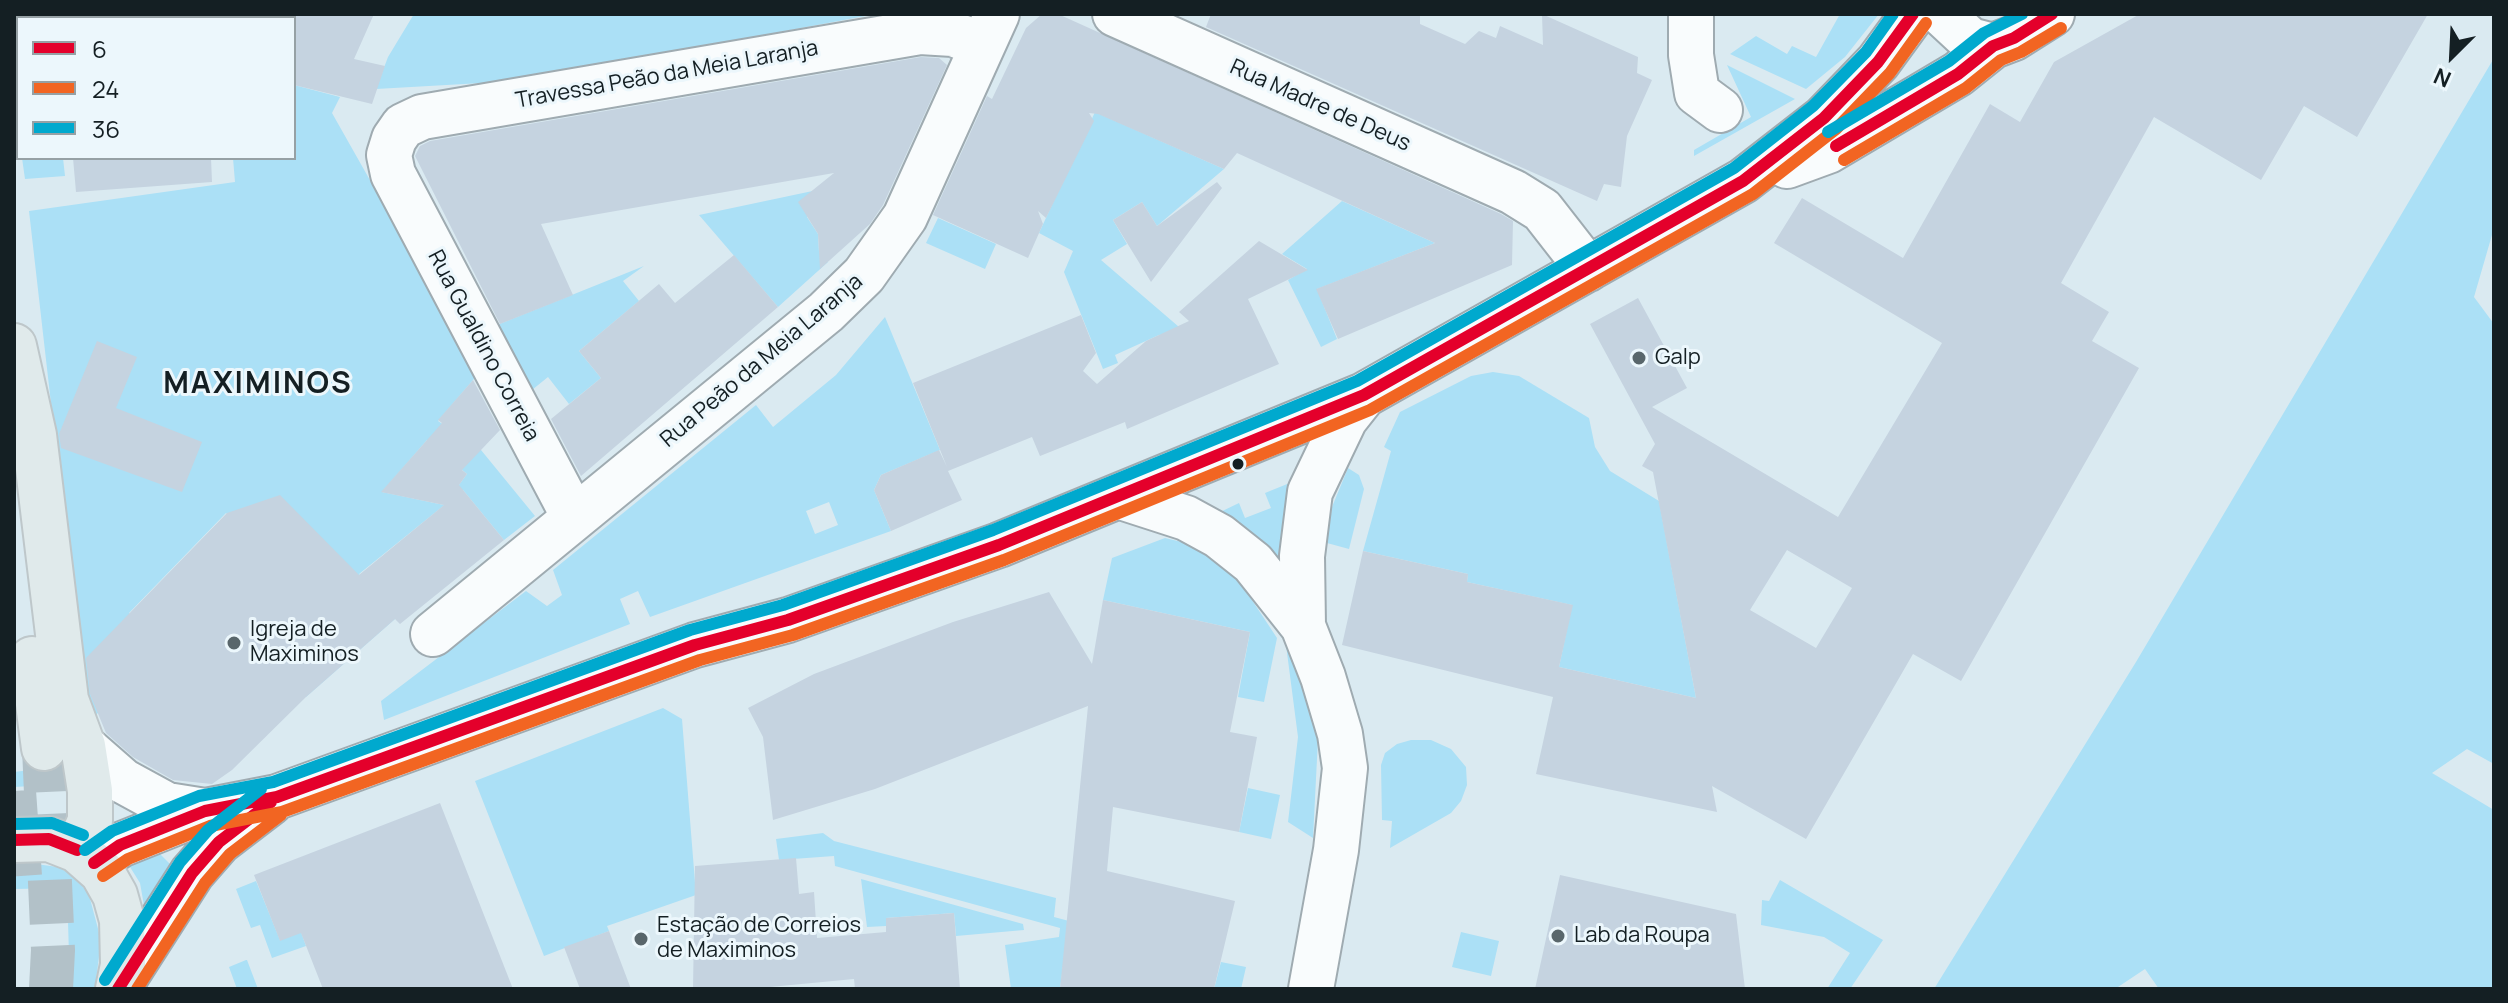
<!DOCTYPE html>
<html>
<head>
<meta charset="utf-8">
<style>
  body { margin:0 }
  #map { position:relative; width:2508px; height:1003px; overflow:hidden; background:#daeaf1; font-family:Manrope,sans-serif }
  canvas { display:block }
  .frame { position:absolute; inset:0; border:16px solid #141f23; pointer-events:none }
  .legend { position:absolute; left:16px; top:16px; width:280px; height:144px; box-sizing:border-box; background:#ecf7fc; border:2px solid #96a1a5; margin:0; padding:10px 14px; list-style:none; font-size:24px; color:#141f23 }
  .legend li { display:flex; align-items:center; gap:16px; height:40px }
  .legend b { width:40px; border:2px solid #96a1a5 }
  .north { position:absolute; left:2412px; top:16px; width:80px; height:80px; -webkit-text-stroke:6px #ecf7fc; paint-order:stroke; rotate:204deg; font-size:22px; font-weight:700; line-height:32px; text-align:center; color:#141f23 }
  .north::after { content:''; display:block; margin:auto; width:28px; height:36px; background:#141f23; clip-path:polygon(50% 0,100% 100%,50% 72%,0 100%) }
</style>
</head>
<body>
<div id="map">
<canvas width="2508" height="1003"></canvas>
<div class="frame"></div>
<ul class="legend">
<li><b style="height:10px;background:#e4002b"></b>6</li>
<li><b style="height:10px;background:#f26522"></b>24</li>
<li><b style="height:10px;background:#00a9ce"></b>36</li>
</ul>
<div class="north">N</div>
</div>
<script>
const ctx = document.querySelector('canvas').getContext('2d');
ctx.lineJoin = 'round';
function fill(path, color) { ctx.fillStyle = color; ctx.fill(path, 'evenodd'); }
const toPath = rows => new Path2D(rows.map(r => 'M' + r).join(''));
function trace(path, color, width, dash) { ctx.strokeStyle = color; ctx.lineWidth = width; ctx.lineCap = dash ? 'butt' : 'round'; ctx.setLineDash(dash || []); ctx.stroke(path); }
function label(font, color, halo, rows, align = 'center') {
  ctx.font = font + ' Manrope,sans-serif'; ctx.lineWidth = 6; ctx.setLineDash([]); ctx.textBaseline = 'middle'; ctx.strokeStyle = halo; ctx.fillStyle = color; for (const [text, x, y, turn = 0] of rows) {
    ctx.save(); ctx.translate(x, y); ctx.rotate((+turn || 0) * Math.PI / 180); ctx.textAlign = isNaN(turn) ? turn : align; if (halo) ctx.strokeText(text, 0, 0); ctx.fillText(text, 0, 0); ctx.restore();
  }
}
const green = toPath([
  [414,14,876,14,517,81,376,89,388,57],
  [1840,14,1879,14,1845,57,1806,89,1730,54,1756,36,1787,54,1792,46,1816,57],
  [18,40,18,112,16,112,14,44],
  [2494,58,2494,228,2474,297,2494,324,2494,764,2467,749,2432,773,2494,810,2494,989,2159,989,2145,969,2115,989,1934,989,2136,662],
  [1727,65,1795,99,1694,156,1694,150,1751,117],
  [294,85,340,97,332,113,479,373,438,421,481,450,535,516,504,540,463,490,359,574,395,619,306,697,295,686,266,553,226,513,129,613,148,632,136,672,96,715,84,692,29,211,235,182,233,158,294,158],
  [427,440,467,474,444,505,382,492],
  [1095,112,1224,169,1157,226,1142,202,1113,220,1127,244,1101,260,1186,333,1159,335,1115,355,1118,363,1103,369,1064,272,1073,251,1039,233],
  [22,158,63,158,65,176,25,179],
  [841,185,807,217,818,234,819,252,828,262,778,307,699,215],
  [1342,201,1435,243,1317,289,1337,339,1321,347,1288,280,1307,269,1282,254],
  [938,218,996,244,985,269,926,243],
  [644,266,623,281,639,301,579,351,601,378,569,404,548,377,527,394,492,327],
  [885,317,940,450,881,475,874,490,891,531,650,617,638,591,620,599,630,624,384,720,381,701,526,591,547,606,562,595,553,570,756,405,773,427,836,375],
  [829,502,838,525,815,534,806,511],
  [1493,372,1519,376,1589,418,1595,447,1610,471,1659,501,1696,698,1559,667,1572,605,1467,582,1468,574,1363,551,1391,451,1384,447,1400,412,1471,376],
  [1348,468,1359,475,1364,489,1349,549,1327,543,1332,507],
  [1302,478,1293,591,1212,516,1239,503,1245,518,1271,508,1265,493],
  [1165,538,1186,543,1217,562,1240,582,1277,638,1264,702,1238,697,1250,632,1103,600,1112,558],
  [1286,645,1311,698,1318,739,1313,838,1288,822,1298,737],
  [663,708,682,719,696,895,607,926,609,931,544,956,475,781],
  [1411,740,1431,740,1451,749,1466,767,1467,785,1461,801,1451,813,1390,848,1392,821,1382,820,1381,765,1385,753,1397,744],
  [62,766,68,784,14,787,14,772],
  [1248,788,1280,795,1271,839,1239,832],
  [823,833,834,841,1056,898,1054,917,1069,921,1060,989,1011,989,1005,945,1059,937,1060,928,835,866,834,856,779,860,776,839],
  [152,846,175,869,147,922,140,883,120,851],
  [21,862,58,867,76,877,89,895,101,940,95,989,70,989,67,888,14,889,14,865],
  [861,879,1023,924,1024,930,956,936,954,913,886,918,886,926,867,927],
  [1780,880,1883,940,1850,989,1827,989,1850,953,1824,937,1761,925,1762,900,1769,901],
  [256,881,280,940,301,932,306,946,272,958,260,925,251,928,236,889],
  [1461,932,1499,941,1491,976,1452,967],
  [246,960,247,960,258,989,237,989,229,967],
  [1221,962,1246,967,1241,989,1214,989]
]);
const building = toPath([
  [294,14,374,14,354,59,385,66,372,104,294,85],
  [1042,14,1058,14,1501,214,1513,221,1512,265,1338,339,1316,289,1435,243,1237,153,1224,169,1098,114,1089,113,1094,121,1046,218,1038,211,1043,224,1028,258,933,215,987,96,992,99,1026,28],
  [1211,14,1420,14,1420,24,1465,44,1479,31,1496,38,1500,26,1543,45,1542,14,1638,57,1637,73,1652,80,1627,136,1621,187,1604,184,1597,201,1206,27],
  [2140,14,2428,14,2357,137,2304,106,2261,180,2154,117,2061,283,2109,312,2092,341,2139,368,1961,681,1913,654,1806,839,1712,786,1717,812,1536,774,1553,697,1342,645,1363,551,1468,574,1467,582,1573,605,1559,667,1696,698,1653,472,1642,466,1655,444,1590,324,1638,298,1687,388,1652,407,1838,517,1942,343,1774,243,1802,198,1903,258,1990,104,2020,122,2054,62],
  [1787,550,1852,588,1816,648,1750,610],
  [921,57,939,58,947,65,883,205,870,224,820,269,818,234,798,202,834,173,541,224,573,295,500,324,415,156,420,146,430,141],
  [73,158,211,158,212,182,76,192],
  [1217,182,1222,188,1151,282,1113,220,1142,202,1157,226],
  [1259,241,1308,270,1248,299,1279,364,1127,429,1125,422,1040,456,1032,437,948,471,962,500,891,531,874,490,881,475,939,450,947,467,913,383,1081,315,1096,353,1083,371,1097,384,1146,341,1189,321,1179,312],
  [734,255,778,307,581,476,551,419,601,378,579,351,659,284,675,303],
  [97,341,137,357,116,408,202,442,182,492,61,448,59,434],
  [473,380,500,430,462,470,467,474,459,485,504,540,400,624,395,619,306,697,232,770,212,784,173,780,133,757,106,733,90,694,86,658,227,513,280,495,359,575,444,505,381,492,442,423,438,420],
  [1049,592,1092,664,1103,600,1250,632,1230,732,1257,737,1239,832,1113,807,1107,871,1235,901,1214,989,1060,989,1088,706,875,789,773,820,763,737,748,708,814,674,953,622],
  [440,803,513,989,323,989,301,933,280,941,254,875],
  [796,858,799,894,814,892,817,938,886,932,886,918,954,913,960,989,855,989,854,979,749,989,693,989,695,866],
  [1560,875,1736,914,1745,989,1535,989],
  [609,931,631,989,580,989,564,947]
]);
const majorTunnel = toPath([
  [44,748,53,950,51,989],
  [14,791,20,876]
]);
const minor = toPath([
  [1115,14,1513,192,1542,210,1588,269],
  [1691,14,1691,55,1697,93,1720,110],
  [1942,14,1970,40,1993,46],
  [1787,166,1828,151,1958,74,1993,46,2014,38,2052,14],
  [1121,497,1186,518,1219,536,1253,563,1303,626,1323,677,1340,734,1345,768,1336,850,1311,989],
  [574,517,393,174,389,155,394,139,403,126,422,117,920,32,953,34,983,45],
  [1303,626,1302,556,1310,492,1345,419,1364,395],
  [433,634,826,312,864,275,905,217,997,14],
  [83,746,123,781,167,805,205,811],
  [94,863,120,845,205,811,277,797,695,645,788,620,999,545,1364,395,1743,181,1824,118,1878,62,1913,14],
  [119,987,192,873,219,842,270,803]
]);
const major = toPath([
  [14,346,34,435,66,700,83,746,90,791,90,821,77,850],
  [32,659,44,748],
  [14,840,49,839,77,850,102,872,115,895,122,920,123,965,118,989]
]);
const bus1 = toPath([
  [1836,146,1958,74,1993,46,2014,38,2052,14],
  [14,840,49,839,77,850],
  [94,863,120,845,205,811,277,797,695,645,788,620,999,545,1364,395,1743,181,1824,118,1878,62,1913,14],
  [118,989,192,873,219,842,271,802]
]);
const bus2 = toPath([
  [1844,160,1966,88,2001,60,2021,52,2061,28],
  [103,876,128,859,210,826,282,812,700,660,793,635,1004,560,1370,410,1753,194,1836,129,1890,73,1926,23],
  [137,989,205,883,230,854,281,815]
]);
const bus3 = toPath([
  [1828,132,1949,61,1984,33,2022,14],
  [14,824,52,823,83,835],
  [85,850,112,831,199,796,273,782,690,630,783,605,993,530,1357,381,1734,168,1813,106,1866,52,1893,14],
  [105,980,180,862,208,830,261,789]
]);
const markers = [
  [1639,358,8,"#59666b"],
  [1238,464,7,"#141f23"],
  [234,643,8,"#59666b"],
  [1558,936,8,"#59666b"],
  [641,939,8,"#59666b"]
];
const streetNames = [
  ["Travessa Peão da Meia Laranja",667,75,-10],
  ["Rua Madre de Deus",1320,106,24],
  ["Rua Gualdino Correia",483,346,62],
  ["Rua Peão da Meia Laranja",762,361,-40]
];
const poiNames = [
  ["Galp",1655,358],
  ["Igreja de",250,630],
  ["Maximinos",250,655],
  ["Estação de Correios",657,926],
  ["de Maximinos",657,951],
  ["Lab da Roupa",1574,936]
];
const districtNames = [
  ["MAXIMINOS",258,385]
];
fill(green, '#abe0f6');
fill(building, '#c5d3e0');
trace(majorTunnel, '#b2c1c8', 44, [44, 22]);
trace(minor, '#9fabb1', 48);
trace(major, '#bec7ca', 48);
trace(minor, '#f9fcfd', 44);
trace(major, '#e0eaeb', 44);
trace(bus1, '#e4002b', 12);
trace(bus2, '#f26522', 12);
trace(bus3, '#00a9ce', 12);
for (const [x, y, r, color] of markers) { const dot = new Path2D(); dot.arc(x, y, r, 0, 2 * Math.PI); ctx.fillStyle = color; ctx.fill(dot); trace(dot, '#ecf7fc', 3); }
label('22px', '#141f23', '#ecf7fc', streetNames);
label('22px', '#141f23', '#ecf7fc', poiNames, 'left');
ctx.letterSpacing = '2px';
label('bold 30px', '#141f23', '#ecf7fc', districtNames);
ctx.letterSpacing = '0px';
</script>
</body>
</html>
